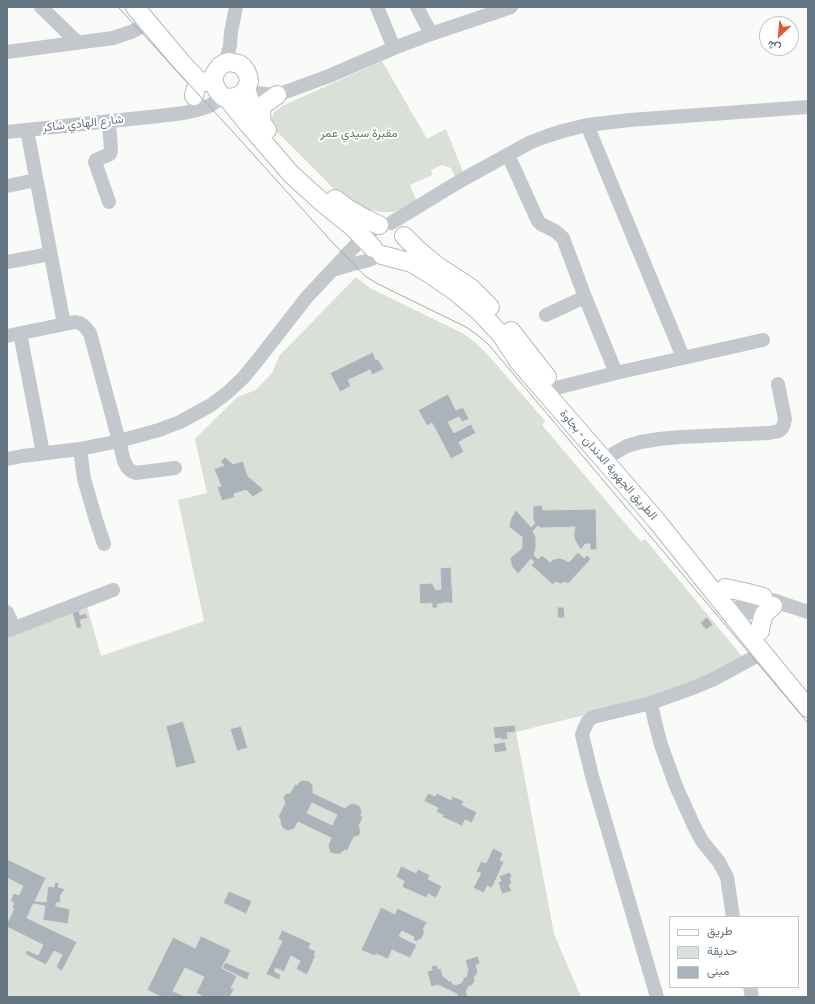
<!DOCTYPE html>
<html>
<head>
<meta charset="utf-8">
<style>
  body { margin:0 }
  #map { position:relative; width:815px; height:1004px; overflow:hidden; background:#fafaf8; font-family:Signika,Vazirmatn,sans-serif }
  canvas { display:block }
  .frame { position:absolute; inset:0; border:8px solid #657683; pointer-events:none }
  .legend { position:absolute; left:669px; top:916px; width:130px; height:72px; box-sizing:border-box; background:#fff; border:1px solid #c1c8cd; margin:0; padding:5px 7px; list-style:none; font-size:12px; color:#657683 }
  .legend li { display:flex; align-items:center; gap:8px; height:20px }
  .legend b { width:20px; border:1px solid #c1c8cd }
  .north { position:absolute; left:759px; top:16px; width:40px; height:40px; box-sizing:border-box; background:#fff; border:1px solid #c1c8cd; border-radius:50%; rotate:206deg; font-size:11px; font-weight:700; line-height:16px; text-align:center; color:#657683 }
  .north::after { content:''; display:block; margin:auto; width:14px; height:18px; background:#e4572e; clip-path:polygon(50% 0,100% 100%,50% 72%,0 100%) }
</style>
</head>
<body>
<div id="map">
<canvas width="815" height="1004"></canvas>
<div class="frame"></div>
<ul class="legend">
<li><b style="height:5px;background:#fff"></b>طريق</li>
<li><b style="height:11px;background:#dadfd7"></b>حديقة</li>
<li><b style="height:11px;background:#aab3b9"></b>مبنى</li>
</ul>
<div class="north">ش</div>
</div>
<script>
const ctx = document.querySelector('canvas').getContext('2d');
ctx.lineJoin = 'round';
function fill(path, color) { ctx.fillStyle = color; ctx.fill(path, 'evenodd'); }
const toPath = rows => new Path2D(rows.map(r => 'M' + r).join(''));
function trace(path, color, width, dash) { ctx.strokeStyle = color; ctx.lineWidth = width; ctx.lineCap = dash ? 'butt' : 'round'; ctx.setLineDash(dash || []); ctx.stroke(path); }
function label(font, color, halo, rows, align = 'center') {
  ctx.font = font + ' Signika,Vazirmatn,sans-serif'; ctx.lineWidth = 4; ctx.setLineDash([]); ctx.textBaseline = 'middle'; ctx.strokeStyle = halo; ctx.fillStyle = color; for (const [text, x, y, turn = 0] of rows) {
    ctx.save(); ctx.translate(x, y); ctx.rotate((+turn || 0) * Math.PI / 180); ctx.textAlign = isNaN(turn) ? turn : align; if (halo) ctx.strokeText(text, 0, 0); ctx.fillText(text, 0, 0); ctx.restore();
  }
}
const green = toPath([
  [382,61,427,139,446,129,463,172,455,177,451,168,442,165,431,170,432,175,410,185,417,202,394,212,381,212,359,208,348,203,272,127,271,120,274,112,282,106],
  [356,277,370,288,464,334,476,343,488,355,545,421,542,425,641,542,645,539,745,660,691,684,621,706,516,732,554,934,581,997,7,997,7,638,87,607,101,656,204,621,178,500,207,493,195,439,237,397,256,390,272,373,279,356]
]);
const building = toPath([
  [373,352,376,360,378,359,384,369,372,375,370,370,348,380,351,386,340,392,330,373,373,352],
  [448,394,456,410,463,407,469,419,462,422,459,417,448,422,454,433,471,424,476,433,459,442,464,452,451,459,432,423,427,426,418,410,448,394],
  [225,457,233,464,243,461,248,476,264,490,253,497,246,490,234,494,235,497,222,501,217,487,221,486,214,469,224,465,220,462,225,457],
  [542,505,543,510,596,509,597,550,590,550,590,544,585,544,581,550,577,544,574,538,574,532,575,527,541,528,538,526,533,531,536,537,536,548,534,555,538,559,542,555,550,562,554,559,559,558,563,559,569,562,578,552,584,558,587,555,591,559,568,584,565,582,561,584,555,582,553,585,531,565,534,562,531,559,518,574,512,567,510,558,522,548,522,537,509,527,511,518,516,510,531,527,535,523,533,520,533,506,542,505],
  [451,567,453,603,443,603,443,604,437,604,438,608,432,608,432,603,420,604,419,584,432,583,436,590,441,589,440,568,451,567],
  [557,607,564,607,565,618,558,618,557,607],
  [79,610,80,615,86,613,88,618,80,620,82,627,77,629,72,613,79,610],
  [707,617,713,625,706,630,700,623,707,617],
  [183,721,196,763,176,768,166,726,183,721],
  [515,725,516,732,507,733,508,739,501,740,501,738,495,739,493,727,515,725],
  [241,726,248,748,237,751,230,729,241,726],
  [505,742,507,751,495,753,493,744,505,742],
  [302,780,309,781,311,783,313,786,313,793,345,808,347,806,350,804,354,803,360,806,362,812,361,816,363,817,359,826,361,831,359,836,354,837,347,851,345,850,340,854,333,854,330,852,328,846,331,838,298,822,294,829,288,831,282,828,280,822,280,819,278,817,285,803,283,798,285,794,290,793,295,784,297,785,299,782,302,780],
  [312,803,337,815,332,825,307,813,312,803],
  [428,793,435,796,437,793,451,800,452,796,464,801,462,805,477,812,472,823,465,820,462,826,442,817,443,815,436,812,438,808,424,801,428,793],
  [493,848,503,853,500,860,504,862,492,888,487,886,484,893,473,888,481,873,476,872,481,861,486,863,493,848],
  [7,859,46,878,35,901,46,902,48,886,54,887,55,882,59,883,58,887,65,889,61,895,60,903,56,903,56,906,70,909,68,924,43,920,45,906,33,904,27,918,77,942,62,971,56,967,62,955,54,951,46,965,25,954,27,950,38,955,43,945,7,927,7,923,14,909,12,908,14,903,10,901,14,893,19,895,23,886,7,878,7,859],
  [401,866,416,873,418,869,430,875,428,879,442,886,436,898,428,894,427,898,402,887,404,881,396,877,401,866],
  [510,872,512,877,510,878,512,884,509,885,512,891,502,894,498,882,501,881,499,876,510,872],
  [229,891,252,901,246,914,223,903,229,891],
  [381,907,395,914,397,908,427,922,423,930,425,931,421,940,419,939,417,942,413,940,414,937,402,931,399,936,417,945,410,958,392,950,388,959,376,954,375,956,361,950,381,907],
  [282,930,311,943,309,948,316,951,314,955,316,955,307,975,296,969,300,961,291,956,284,972,276,968,274,971,281,975,279,980,266,974,282,941,278,939,282,930],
  [201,936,231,950,222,968,237,976,231,988,234,989,230,997,204,997,196,993,204,977,185,968,173,991,186,997,161,997,147,990,173,937,195,948,201,936],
  [478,956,480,964,476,965,478,972,474,978,475,980,472,986,469,986,466,992,468,997,458,997,457,994,438,985,431,987,427,971,432,970,431,966,437,965,438,969,441,968,443,976,449,981,451,980,452,983,455,985,461,983,463,980,463,978,466,977,468,970,465,960,478,956],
  [225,962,250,973,247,980,222,968,225,962]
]);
const minor = toPath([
  [41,7,78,43],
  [377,7,394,48],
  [417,7,431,34],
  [7,52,113,38,131,32,149,23],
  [225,63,230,46,231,32,236,7],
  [247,87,256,93,277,95,329,76,394,48,431,34,511,7],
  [109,122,111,151,110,154,96,160,95,162,109,202],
  [587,125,683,357],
  [27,130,64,324],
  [7,132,159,116,184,113,201,109,209,106,223,97],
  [508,155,538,221,541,224,555,231,563,238,585,297,616,373],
  [7,186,36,180],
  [391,223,460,181,531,142,547,136,563,131,587,125,630,120,808,107],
  [7,262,50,254],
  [333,270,352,264,366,261,382,255],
  [546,315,585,297],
  [20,333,43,453],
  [7,336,75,322,80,323,84,326,90,333,119,441,124,461,127,467,131,471,136,473,175,468],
  [547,394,556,388,616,373,763,340],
  [80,449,84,479,96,520,104,544],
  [613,454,627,446,641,442,659,439,680,437,769,433,779,431,782,428,784,424,785,419,778,384],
  [7,459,22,456,80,449,119,441,159,430,180,422,211,405,227,393,243,378,257,361,307,297,349,252,363,238,374,229],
  [7,612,14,628],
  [730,613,749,601,763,597,808,612],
  [736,621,746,614,753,611,767,606,775,605],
  [7,631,113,590],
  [651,703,655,722,661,745,676,786,694,826,702,841,719,862,727,877,733,917],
  [750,987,752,997],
  [657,997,592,776,582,735,584,729,588,721,593,717,651,703,690,689,712,680,762,653]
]);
const major = toPath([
  [135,7,182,63,198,80,205,82,213,81],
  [229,62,239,64,243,67,246,71,248,76,249,81,247,87,244,92,236,97,228,98,223,97,217,90,213,81,215,73,220,66,225,63,229,62],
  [246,89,251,105,254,114,267,130],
  [194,96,198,80],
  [228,98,231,103,248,124,291,174,324,204,355,229,373,248],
  [262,124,261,111,263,105,277,95],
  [335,199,347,208,366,219,379,225],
  [404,236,418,250,436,265,471,288,490,307],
  [382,255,412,263,433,276,456,292,480,312,502,336,519,362,656,520,744,630,808,708],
  [511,331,547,377],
  [725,588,744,592,763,597],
  [760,631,761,624,764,614,773,606]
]);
const tram = toPath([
  [118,7,233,132,332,242,365,276,378,284,466,327,480,337,489,345,808,723]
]);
const streetNames = [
  ["شارع الهادي شاكر",83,124,-6],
  ["الطريق الجهوية الدندان - بجاوة",608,465,49]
];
const parkNames = [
  ["مقبرة سيدي عمر",359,134]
];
fill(green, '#dadfd7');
fill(building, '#aab3b9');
trace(building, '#dcdcda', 1);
trace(major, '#b5babe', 20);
trace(minor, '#c3c8cc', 14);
trace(major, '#fff', 18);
trace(tram, '#a2aab0', 1);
label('12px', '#657683', '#fff', streetNames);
label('12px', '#687a64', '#fff', parkNames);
</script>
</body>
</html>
